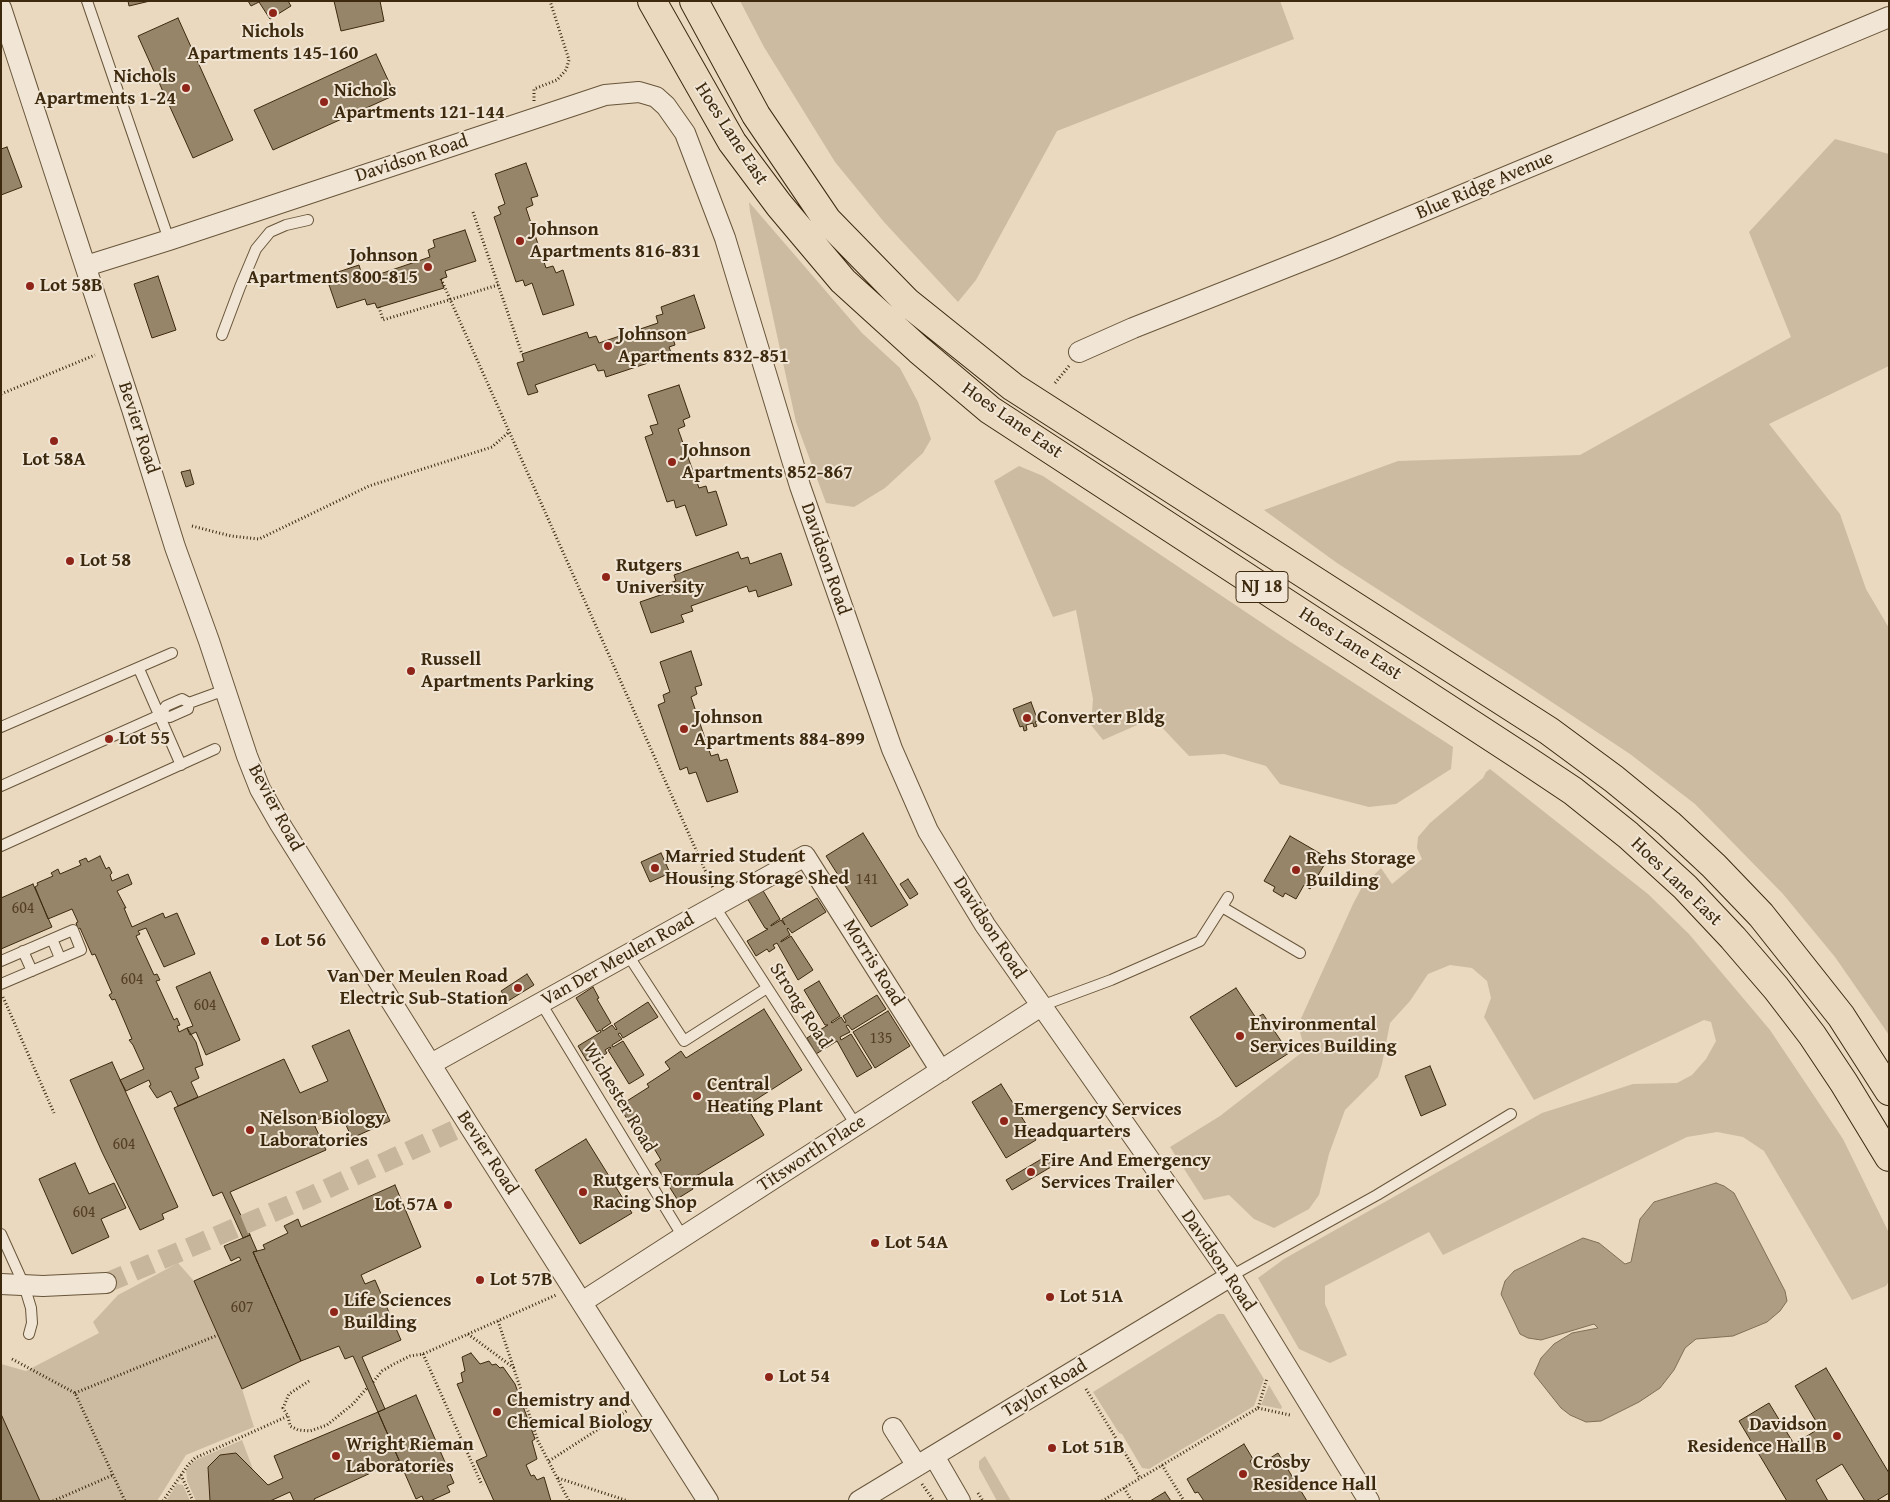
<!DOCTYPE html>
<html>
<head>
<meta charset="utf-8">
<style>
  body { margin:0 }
  #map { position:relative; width:1890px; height:1502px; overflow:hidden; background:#ead9bf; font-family:"Gentium Book Plus",serif }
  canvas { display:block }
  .frame { position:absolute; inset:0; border:2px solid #3d290e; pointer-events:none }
</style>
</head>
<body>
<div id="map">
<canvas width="1890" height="1502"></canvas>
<div class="frame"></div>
</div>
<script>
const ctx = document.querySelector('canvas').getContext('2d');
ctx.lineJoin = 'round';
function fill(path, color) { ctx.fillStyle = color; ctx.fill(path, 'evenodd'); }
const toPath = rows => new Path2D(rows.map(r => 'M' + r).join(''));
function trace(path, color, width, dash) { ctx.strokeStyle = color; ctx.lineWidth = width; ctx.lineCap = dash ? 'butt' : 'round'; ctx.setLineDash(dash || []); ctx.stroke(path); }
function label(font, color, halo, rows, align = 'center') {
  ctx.font = font + ' "Gentium Book Plus",serif'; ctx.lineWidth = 4; ctx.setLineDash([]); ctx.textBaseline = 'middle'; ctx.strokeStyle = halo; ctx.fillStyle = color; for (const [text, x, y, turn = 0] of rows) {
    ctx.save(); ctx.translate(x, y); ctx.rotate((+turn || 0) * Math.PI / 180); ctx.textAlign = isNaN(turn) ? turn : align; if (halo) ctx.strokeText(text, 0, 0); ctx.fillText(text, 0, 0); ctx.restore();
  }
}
const green = toPath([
  [740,1,1280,1,1294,39,1057,131,976,280,958,302,884,222,835,162,764,47],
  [1835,139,1889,154,1889,366,1769,424,1840,514,1866,589,1889,628,1889,1035,1835,957,1783,894,1695,804,1630,754,1520,681,1337,563,1264,510,1398,461,1580,455,1791,337,1749,232],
  [749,202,862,333,900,368,918,402,931,439,923,453,885,488,854,507,826,503,796,422,750,212],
  [1019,466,1043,476,1286,639,1453,747,1451,769,1396,804,1369,807,1280,784,1266,766,1224,754,1189,756,1153,718,1103,740,1091,725,1093,699,1076,610,1053,617,994,481],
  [1490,769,1648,894,1689,934,1770,1030,1843,1139,1889,1233,1889,1281,1886,1286,1852,1300,1764,1151,1743,1137,1717,1132,1687,1137,1443,1255,1429,1232,1325,1286,1325,1304,1347,1355,1330,1363,1299,1349,1258,1278,1284,1259,1542,1113,1633,1084,1677,1083,1692,1075,1706,1059,1716,1041,1711,1022,1704,1020,1534,1100,1484,1017,1491,998,1487,981,1472,968,1450,965,1428,974,1410,1001,1390,1023,1382,1064,1378,1077,1345,1110,1329,1154,1319,1195,1309,1209,1274,1228,1254,1219,1229,1195,1204,1200,1170,1147,1220,1116,1305,1050,1298,1025,1353,904,1362,887,1381,868,1392,884,1422,859,1417,848,1418,837,1430,823,1483,778,1486,772],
  [178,1263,194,1281,242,1389,254,1427,186,1455,157,1501,1,1501,1,1364,26,1371,99,1333,93,1322,118,1295],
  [1218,1314,1224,1314,1264,1379,1254,1406,1149,1469,1142,1468,1122,1434,1119,1433,1093,1392],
  [1269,1385,1282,1407,1281,1409,1261,1405],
  [242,1440,254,1472,236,1453,220,1455,208,1467,210,1501,196,1501,187,1481,186,1470,193,1462,198,1459],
  [985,1456,1011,1501,997,1501,979,1468,979,1461],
  [177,1484,183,1485,190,1501,166,1501]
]);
const water = toPath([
  [1716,1183,1724,1186,1734,1193,1785,1291,1787,1301,1780,1311,1767,1322,1733,1336,1696,1339,1685,1348,1674,1370,1660,1388,1639,1402,1601,1421,1586,1422,1570,1415,1561,1408,1534,1374,1541,1358,1554,1344,1572,1333,1598,1328,1594,1324,1541,1340,1528,1338,1520,1334,1501,1294,1505,1281,1514,1271,1583,1238,1599,1243,1625,1264,1631,1262,1640,1219,1654,1202,1716,1183]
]);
const building = toPath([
  [128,1,150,1,129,6,128,1],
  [248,1,288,1,291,6,270,19,259,2,251,6,248,1],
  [334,1,380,1,384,21,341,31,334,1],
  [178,18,233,140,193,158,138,36,178,18],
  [376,54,395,95,273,150,254,110,376,54],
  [7,147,22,187,1,195,1,149,7,147],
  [526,163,538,196,531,198,533,205,526,208,546,268,553,266,556,273,563,270,574,305,543,315,532,283,525,286,523,280,516,282,494,217,501,214,498,207,505,204,495,174,526,163],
  [465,230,476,261,445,271,447,277,441,279,444,288,377,308,375,303,367,305,365,299,337,308,326,276,359,265,361,272,368,270,371,277,430,257,428,250,435,247,433,240,465,230],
  [158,276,176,330,152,338,134,284,158,276],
  [694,295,705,328,673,338,675,345,669,347,672,355,606,377,604,370,598,371,595,364,535,385,538,392,528,395,517,363,524,361,522,354,587,332,589,338,596,336,599,343,658,323,656,316,663,314,661,307,694,295],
  [679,385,690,417,683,420,685,426,678,429,699,488,706,486,708,493,716,491,727,525,696,536,685,505,676,508,674,500,667,502,645,437,653,434,650,426,658,424,648,395,679,385],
  [190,470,194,484,186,487,181,472,190,470],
  [738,552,741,559,748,557,750,564,781,553,792,585,758,597,756,590,749,592,747,586,691,606,693,611,681,615,684,622,651,633,640,602,672,591,669,583,676,581,674,575,738,552],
  [691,651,702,685,695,687,697,694,691,697,711,756,718,754,720,761,727,759,738,792,707,802,696,772,689,774,687,767,680,770,658,705,665,702,663,695,670,692,660,662,691,651],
  [1031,702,1038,721,1035,722,1037,726,1034,727,1033,723,1026,725,1027,730,1024,731,1023,726,1020,727,1013,709,1031,702],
  [863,833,908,905,871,927,826,856,863,833],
  [1290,836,1321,854,1320,856,1327,860,1310,889,1304,885,1296,899,1285,893,1283,897,1273,891,1275,887,1264,881,1290,836],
  [661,853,670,873,650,882,641,862,661,853],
  [100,856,106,869,109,867,112,873,110,875,112,881,128,874,132,884,117,891,126,908,124,908,132,927,163,913,165,918,177,913,195,954,164,967,146,928,138,931,140,934,136,936,154,975,157,974,160,980,156,981,174,1020,177,1018,180,1025,177,1026,179,1032,187,1028,196,1042,203,1065,195,1068,199,1078,191,1082,198,1097,178,1106,171,1091,157,1098,149,1086,151,1085,149,1080,126,1091,120,1080,144,1069,133,1045,129,1040,132,1039,115,999,112,1000,109,995,112,993,95,954,92,955,80,928,78,929,76,923,78,922,72,909,48,919,35,887,38,885,37,883,53,876,51,873,58,869,60,874,81,865,79,861,86,858,88,862,100,856],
  [908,879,918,894,910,899,900,884,908,879],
  [33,884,52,927,1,949,1,898,33,884],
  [759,884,780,919,771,925,771,926,781,920,785,925,782,919,817,898,826,912,792,933,788,928,787,929,790,935,781,941,781,942,791,936,813,970,798,980,777,943,773,945,775,948,769,952,767,949,756,956,747,941,768,929,765,928,744,893,759,884],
  [210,972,240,1040,206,1055,196,1032,190,1035,187,1028,193,1026,176,987,210,972],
  [527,974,534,985,508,1001,501,991,527,974],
  [819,981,840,1016,831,1022,832,1023,841,1017,845,1023,846,1021,843,1016,877,995,886,1009,852,1030,848,1025,846,1026,850,1032,840,1037,841,1040,851,1034,872,1068,857,1077,837,1041,816,1054,807,1038,828,1025,825,1025,804,990,819,981],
  [593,987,599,998,597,999,611,1023,602,1029,603,1031,612,1025,616,1030,617,1029,614,1024,648,1002,658,1017,623,1038,620,1033,618,1034,622,1039,612,1045,613,1047,623,1041,644,1075,629,1084,608,1050,611,1048,610,1047,605,1050,607,1053,601,1057,599,1054,587,1061,578,1046,601,1032,600,1030,597,1032,576,998,593,987],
  [1236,988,1256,1018,1263,1014,1289,1053,1236,1087,1190,1017,1236,988],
  [764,1009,802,1070,746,1106,764,1135,688,1181,693,1189,677,1199,655,1164,661,1160,652,1145,646,1149,619,1106,649,1087,647,1084,670,1069,665,1062,681,1051,686,1058,764,1009],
  [888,1011,910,1046,875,1068,853,1032,888,1011],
  [349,1030,390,1121,352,1138,339,1110,313,1122,326,1150,230,1192,250,1235,243,1238,222,1192,213,1196,174,1108,284,1059,300,1093,328,1081,312,1046,349,1030],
  [112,1062,178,1207,162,1214,164,1219,140,1230,102,1152,70,1080,112,1062],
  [1430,1066,1446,1105,1421,1116,1405,1076,1430,1066],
  [1001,1084,1036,1140,1006,1158,972,1102,1001,1084],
  [586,1139,632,1213,580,1244,535,1170,586,1139],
  [1050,1154,1056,1164,1012,1190,1006,1180,1050,1154],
  [75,1163,89,1194,114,1183,126,1208,101,1219,109,1237,72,1254,39,1179,75,1163],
  [395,1185,421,1247,361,1275,365,1284,375,1280,401,1340,362,1357,385,1409,378,1412,353,1356,345,1359,339,1346,301,1361,253,1252,265,1249,263,1245,288,1233,284,1226,298,1219,301,1227,395,1185],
  [250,1235,257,1251,253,1252,301,1361,242,1389,194,1281,241,1260,239,1257,231,1261,224,1246,250,1235],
  [471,1353,480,1364,489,1361,492,1365,496,1364,500,1368,503,1367,515,1384,535,1439,532,1441,537,1459,526,1465,531,1476,534,1475,537,1480,544,1477,551,1501,494,1501,476,1461,487,1456,457,1384,463,1382,461,1373,465,1371,462,1357,471,1353],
  [1826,1368,1889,1473,1889,1493,1876,1501,1865,1501,1842,1464,1816,1480,1828,1501,1787,1501,1739,1421,1769,1403,1794,1444,1820,1428,1795,1386,1826,1368],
  [416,1395,454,1483,447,1486,450,1492,430,1501,424,1501,422,1496,416,1499,378,1412,416,1395],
  [378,1412,399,1460,314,1499,315,1501,294,1501,290,1492,270,1501,210,1501,208,1467,220,1455,236,1453,268,1485,283,1478,274,1456,378,1412],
  [1,1414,40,1501,1,1501,1,1414],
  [1244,1444,1253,1459,1250,1461,1254,1467,1259,1469,1266,1465,1264,1462,1278,1453,1307,1501,1204,1501,1198,1492,1195,1493,1187,1479,1244,1444],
  [1165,1492,1171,1501,1150,1501,1165,1492]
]);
const minorTunnel = toPath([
  [106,1283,311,1196,468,1124]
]);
const path = toPath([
  [534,101,534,89,557,80,566,70,569,60,550,1],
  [473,212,522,354],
  [441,279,713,888],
  [379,307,383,320,498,285],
  [1055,383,1069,366],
  [1,394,95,355],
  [192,526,231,536,259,539,369,486,492,447,509,432],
  [3,997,54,1113],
  [498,1321,538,1441,569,1501],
  [468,1334,514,1368],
  [423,1354,482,1485],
  [12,1359,75,1393,125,1501],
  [309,1381,289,1394,283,1408,288,1416,290,1426,298,1430,310,1431,327,1425,353,1404,367,1388],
  [373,1382,382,1371,394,1364,410,1356,423,1354,556,1295],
  [1086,1389,1140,1478],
  [75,1393,218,1335],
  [1258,1408,1290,1415],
  [549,1461,628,1410],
  [1162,1465,1184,1501],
  [181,1475,193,1501],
  [558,1478,628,1501],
  [922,1484,934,1501],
  [1124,1488,1132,1501],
  [978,1493,983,1501],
  [53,1501,113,1475],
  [163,1501,188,1465,195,1458,288,1416],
  [1102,1501,1258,1408,1267,1378]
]);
const service = toPath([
  [87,1,169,240],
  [222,335,240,287,256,249,270,232,286,225,308,220],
  [139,669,181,765],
  [160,715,170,717,188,709,189,703],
  [1,727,172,653],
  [1,786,160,715,166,706,182,699,189,703,225,690],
  [1,846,215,749],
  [715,907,856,1125],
  [1222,907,1300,953],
  [52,939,60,958],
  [23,951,32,971],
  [628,955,684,1041,767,988],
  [1,961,73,930,81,950,1,984],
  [541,1003,683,1237],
  [1041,1006,1111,980,1200,941,1228,897],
  [1,1234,24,1285,31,1308,32,1323,29,1334],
  [1231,1276,1377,1195,1511,1114]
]);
const minor = toPath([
  [1,8,132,409,175,547,209,641,247,756,260,789,280,824,468,1124,708,1501],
  [86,266,169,240,605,95,639,92,656,97,666,106,685,133,725,238,800,486,892,749,928,831,985,925,1231,1276,1369,1501],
  [1079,352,1133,328,1335,248,1889,17],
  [431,1064,805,856,941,1071],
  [1,1284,43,1286,106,1283],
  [582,1302,1041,1006],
  [893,1428,917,1466],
  [934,1456,960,1501],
  [859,1501,1231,1276]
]);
const trunk = toPath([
  [652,1,732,142,779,205,843,281,919,350,990,410,1519,755,1573,791,1628,835,1685,887,1733,938,1776,988,1812,1035,1844,1083,1889,1157],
  [694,1,756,115,827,220,907,302,1013,387,1549,731,1614,779,1669,824,1714,866,1761,915,1841,1016,1889,1091]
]);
const markers = [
  [273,13,5,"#8f2418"],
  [186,88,5,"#8f2418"],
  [324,102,5,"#8f2418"],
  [520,241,5,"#8f2418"],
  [428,267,5,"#8f2418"],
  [30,286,5,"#8f2418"],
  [608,346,5,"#8f2418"],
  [54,441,5,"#8f2418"],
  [672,462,5,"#8f2418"],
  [70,561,5,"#8f2418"],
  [606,577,5,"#8f2418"],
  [411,671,5,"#8f2418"],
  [1027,718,5,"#8f2418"],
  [684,729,5,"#8f2418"],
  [109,739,5,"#8f2418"],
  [655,868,5,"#8f2418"],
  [1296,870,5,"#8f2418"],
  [265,941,5,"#8f2418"],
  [518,988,5,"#8f2418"],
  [1240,1036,5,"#8f2418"],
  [697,1096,5,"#8f2418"],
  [1004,1121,5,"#8f2418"],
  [250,1130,5,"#8f2418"],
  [1031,1172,5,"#8f2418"],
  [583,1192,5,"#8f2418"],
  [448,1205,5,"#8f2418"],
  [875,1243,5,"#8f2418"],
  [480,1280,5,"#8f2418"],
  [1050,1297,5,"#8f2418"],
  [334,1312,5,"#8f2418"],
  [769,1377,5,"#8f2418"],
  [497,1412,5,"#8f2418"],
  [1837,1436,5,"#8f2418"],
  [1052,1448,5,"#8f2418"],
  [336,1456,5,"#8f2418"],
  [1243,1474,5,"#8f2418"]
];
const numberNames = [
  ["141",867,880],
  ["604",23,909],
  ["604",132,980],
  ["604",205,1006],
  ["135",881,1039],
  ["604",124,1145],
  ["604",84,1213],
  ["607",242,1308]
];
const shields = [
  [1262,587,52]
];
const shieldNames = [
  ["NJ 18",1262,587]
];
const poiNames = [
  ["Nichols",273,32,"center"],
  ["Apartments 145-160",273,54,"center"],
  ["Nichols",176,77,"right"],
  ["Apartments 1-24",176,99,"right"],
  ["Nichols",334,91],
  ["Apartments 121-144",334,113],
  ["Johnson",530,230],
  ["Apartments 816-831",530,252],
  ["Johnson",418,256,"right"],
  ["Apartments 800-815",418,278,"right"],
  ["Lot 58B",40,286],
  ["Johnson",618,335],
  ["Apartments 832-851",618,357],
  ["Johnson",682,451],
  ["Apartments 852-867",682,473],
  ["Lot 58A",54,460,"center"],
  ["Lot 58",80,561],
  ["Rutgers",616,566],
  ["University",616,588],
  ["Russell",421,660],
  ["Apartments Parking",421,682],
  ["Johnson",694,718],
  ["Apartments 884-899",694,740],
  ["Converter Bldg",1037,718],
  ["Lot 55",119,739],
  ["Married Student",665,857],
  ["Housing Storage Shed",665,879],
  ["Rehs Storage",1306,859],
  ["Building",1306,881],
  ["Lot 56",275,941],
  ["Van Der Meulen Road",508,977,"right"],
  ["Electric Sub-Station",508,999,"right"],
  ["Environmental",1250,1025],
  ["Services Building",1250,1047],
  ["Central",707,1085],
  ["Heating Plant",707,1107],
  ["Emergency Services",1014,1110],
  ["Headquarters",1014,1132],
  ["Nelson Biology",260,1119],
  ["Laboratories",260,1141],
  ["Fire And Emergency",1041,1161],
  ["Services Trailer",1041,1183],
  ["Rutgers Formula",593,1181],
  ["Racing Shop",593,1203],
  ["Lot 57A",438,1205,"right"],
  ["Lot 54A",885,1243],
  ["Lot 57B",490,1280],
  ["Lot 51A",1060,1297],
  ["Life Sciences",344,1301],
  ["Building",344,1323],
  ["Lot 54",779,1377],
  ["Chemistry and",507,1401],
  ["Chemical Biology",507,1423],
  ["Davidson",1827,1425,"right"],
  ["Residence Hall B",1827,1447,"right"],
  ["Wright Rieman",346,1445],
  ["Laboratories",346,1467],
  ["Lot 51B",1062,1448],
  ["Crosby",1253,1463],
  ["Residence Hall",1253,1485]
];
const streetNames = [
  ["Hoes Lane East",731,134,57],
  ["Davidson Road",412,159,-18],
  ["Blue Ridge Avenue",1485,186,-23],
  ["Hoes Lane East",1012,421,35],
  ["Bevier Road",138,428,72],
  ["Davidson Road",825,559,71],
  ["Hoes Lane East",1350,644,33],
  ["Bevier Road",275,808,62],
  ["Hoes Lane East",1676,882,44],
  ["Davidson Road",989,928,57],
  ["Van Der Meulen Road",618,960,-29],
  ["Morris Road",873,963,58],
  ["Strong Road",800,1006,57],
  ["Wichester Road",619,1098,59],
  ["Bevier Road",487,1153,57],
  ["Titsworth Place",812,1154,-33],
  ["Davidson Road",1218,1261,56],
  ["Taylor Road",1045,1389,-31]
];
fill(green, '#cdbba1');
fill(water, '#af9d83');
trace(water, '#816f54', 1);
fill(building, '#97856a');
trace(building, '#3d290e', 1);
trace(minorTunnel, '#c7b69c', 20, [20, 10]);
trace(service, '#68553a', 12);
trace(minor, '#68553a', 22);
trace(trunk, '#3d290e', 30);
trace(path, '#3d290e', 3, [1, 2.5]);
trace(service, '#f1e6d5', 10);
trace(minor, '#f1e6d5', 20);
trace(trunk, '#ead9bf', 28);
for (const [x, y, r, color] of markers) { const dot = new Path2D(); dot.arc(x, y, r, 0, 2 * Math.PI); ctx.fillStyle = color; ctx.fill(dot); trace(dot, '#f1e6d5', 2); }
label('16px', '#544025', null, numberNames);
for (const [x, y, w] of shields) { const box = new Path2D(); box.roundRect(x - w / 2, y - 15.5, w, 31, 4); ctx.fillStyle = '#f1e6d5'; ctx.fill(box); trace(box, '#3d290e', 1); }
label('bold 18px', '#3d290e', null, shieldNames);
label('bold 19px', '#3d290e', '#f1e6d5', poiNames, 'left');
label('19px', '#3d290e', '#f1e6d5', streetNames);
</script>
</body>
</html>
